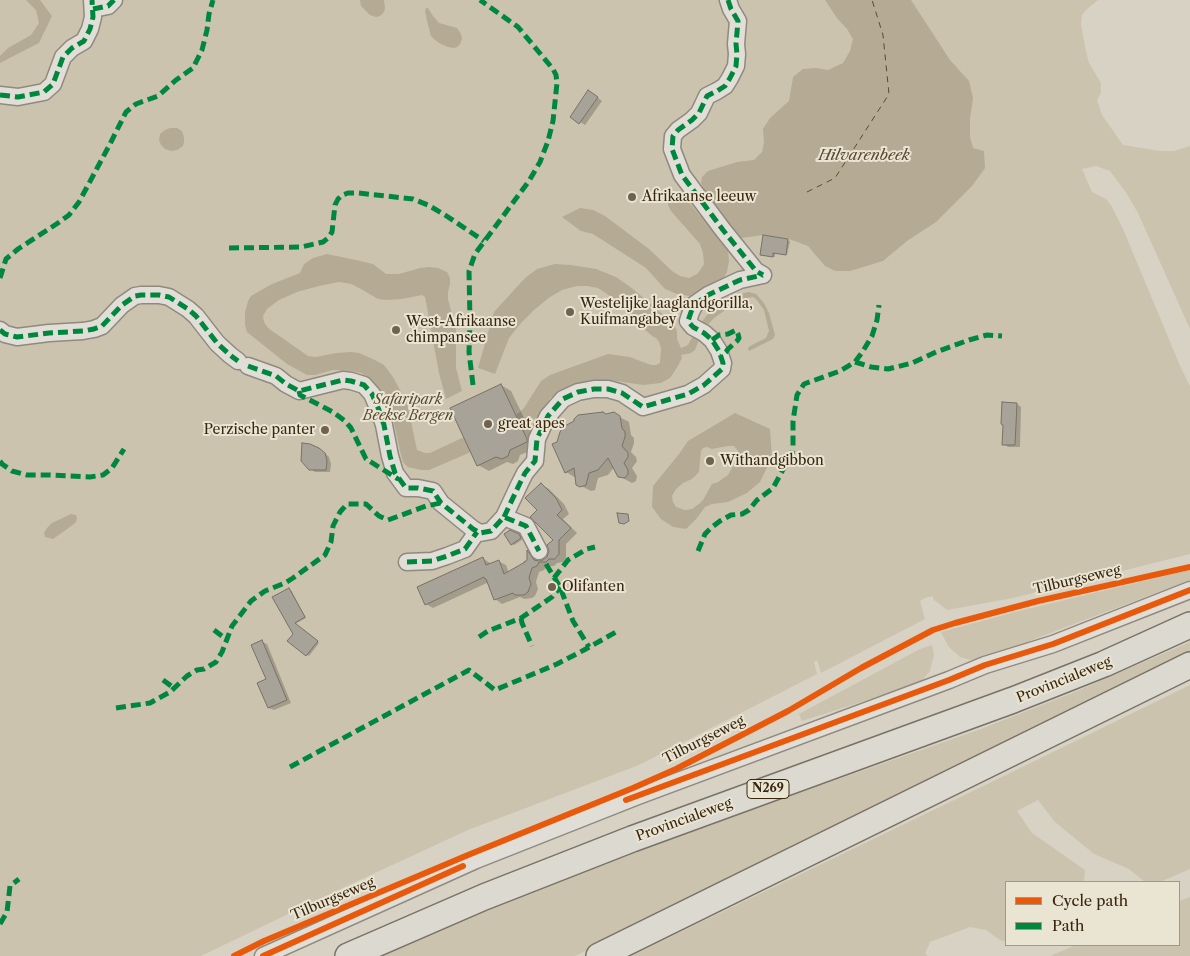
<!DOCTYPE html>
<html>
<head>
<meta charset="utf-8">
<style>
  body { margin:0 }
  #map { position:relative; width:1190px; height:956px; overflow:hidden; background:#d7d2c3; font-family:"Libre Caslon Text",serif }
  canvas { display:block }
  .legend { position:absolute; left:1005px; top:881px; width:175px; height:65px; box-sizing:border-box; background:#eae4d3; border:1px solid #a39884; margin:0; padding:6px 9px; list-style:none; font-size:15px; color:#38260d }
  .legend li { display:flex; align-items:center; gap:10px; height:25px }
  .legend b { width:25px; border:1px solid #a39884 }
</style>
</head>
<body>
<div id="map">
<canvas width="1190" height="956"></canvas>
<ul class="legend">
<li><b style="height:6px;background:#e8590c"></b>Cycle path</li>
<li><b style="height:6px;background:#00873e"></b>Path</li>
</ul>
</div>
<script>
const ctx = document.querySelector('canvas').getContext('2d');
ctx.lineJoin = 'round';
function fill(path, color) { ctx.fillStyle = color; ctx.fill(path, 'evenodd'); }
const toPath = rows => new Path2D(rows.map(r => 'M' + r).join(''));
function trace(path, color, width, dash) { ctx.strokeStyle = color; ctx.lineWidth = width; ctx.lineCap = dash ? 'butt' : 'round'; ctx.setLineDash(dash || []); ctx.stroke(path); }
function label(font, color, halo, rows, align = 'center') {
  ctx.font = font + ' "Libre Caslon Text",serif'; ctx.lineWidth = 4; ctx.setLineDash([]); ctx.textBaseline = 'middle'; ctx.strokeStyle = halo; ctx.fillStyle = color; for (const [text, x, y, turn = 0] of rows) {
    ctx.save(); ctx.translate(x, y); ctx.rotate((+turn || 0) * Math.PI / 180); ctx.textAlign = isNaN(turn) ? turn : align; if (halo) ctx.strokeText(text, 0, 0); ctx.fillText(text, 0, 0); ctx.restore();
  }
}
const green = toPath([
  [0,0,1098,0,1086,10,1082,15,1081,25,1086,51,1089,63,1101,83,1101,93,1097,100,1102,115,1123,145,1160,151,1174,151,1190,146,1190,329,1138,213,1127,194,1110,171,1096,166,1082,169,1092,192,1106,199,1111,205,1123,229,1181,368,1190,386,1190,554,1013,598,947,610,933,599,933,596,925,598,920,601,925,619,821,673,817,660,814,662,817,674,639,765,468,830,336,891,201,956,0,956],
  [1190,570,1190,580,1037,638,982,661,974,661,960,657,948,646,941,632,1015,612],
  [1190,642,1190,656,575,956,376,956,548,884,657,843,981,729,1075,692],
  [932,645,934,655,930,671,920,683,802,721,799,714,920,649],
  [1190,685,1190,869,1160,882,1145,882,1129,869,1094,854,1055,822,1038,800,1017,811,1032,833,1085,870,1084,880,1083,882,1006,882,1006,942,1000,940,986,930,970,927,930,942,925,953,928,956,631,956,1006,775],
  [1190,897,1190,956,1050,956,1076,945,1179,945,1179,901]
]);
const water = toPath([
  [26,0,40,0,52,16,39,43,0,63,0,56,8,48,31,35,39,23,36,10],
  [360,0,384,0,385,8,384,12,380,16,376,17,370,15,361,6],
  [825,0,911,0,950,60,969,81,973,98,970,119,970,137,973,148,984,151,985,168,972,186,936,222,907,241,883,261,850,271,835,271,825,266,808,246,789,239,763,235,741,238,735,233,709,199,701,183,702,177,708,171,737,162,754,160,762,152,764,142,763,129,770,118,789,101,793,77,803,69,816,68,828,70,843,63,850,51,853,39,847,29,837,18],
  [426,8,428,8,433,16,439,23,457,28,461,34,462,39,460,44,457,47,454,48,448,47,439,43,434,39,431,36,427,21,425,11],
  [170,128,177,128,182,131,184,137,184,142,183,146,177,150,171,151,165,149,161,145,159,140,160,134,165,130],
  [677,191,692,206,728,249,729,261,727,272,720,284,699,294,689,296,677,294,665,289,646,268,593,234,581,231,562,217,580,208,593,210,605,216,649,249,672,271,680,276,689,278,697,274,701,269,704,264,703,253,700,244,671,211,668,205,668,200,670,197],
  [327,254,356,260,373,264,386,274,399,274,420,268,429,267,438,268,447,272,450,278,450,284,448,292,448,299,456,330,456,368,462,391,446,399,439,373,426,302,425,297,422,295,402,299,387,300,378,299,361,289,351,284,339,282,319,286,297,292,279,300,267,309,263,316,264,322,268,328,308,356,316,357,336,353,351,352,359,353,375,360,384,365,393,377,407,403,417,450,425,453,430,453,464,437,471,452,429,470,421,470,408,467,403,462,401,455,392,414,380,389,371,379,361,373,351,371,333,370,315,375,307,375,287,364,247,332,245,325,245,312,248,301,251,296,272,284,300,273,304,264,313,258],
  [555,264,571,265,596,269,616,277,633,289,673,323,677,331,677,339,681,348,688,345,695,332,701,335,695,350,691,353,681,355,682,358,678,366,670,378,661,383,643,385,610,380,598,381,584,384,559,392,550,398,545,407,539,415,522,429,516,415,524,408,541,381,550,375,608,354,630,357,651,365,656,365,660,363,661,348,659,342,656,338,652,336,634,320,616,300,598,288,587,286,577,286,562,290,550,297,534,310,521,323,509,338,495,374,478,368,494,312,525,278,537,269],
  [749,292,756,294,764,303,769,313,775,335,773,339,749,351,748,348,750,346,766,338,769,331,764,310,756,299,753,297,746,298,732,304,728,308,713,319,703,330,699,325,707,315,725,302,744,293],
  [735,413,770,429,772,457,760,482,747,493,728,502,712,504,705,507,697,518,686,529,673,527,661,519,652,507,653,486,679,454,688,441],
  [728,446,734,446,738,451,738,457,728,475,718,482,712,484,703,500,699,504,692,509,685,510,676,507,673,502,672,496,676,489,683,483,692,479,699,472,701,451,703,448,707,447,712,449],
  [71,514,76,515,77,518,76,522,74,524,53,539,45,537,44,533,47,528,52,523]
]);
const shadow = toPath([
  [593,94,602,101,585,125,571,116],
  [764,236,790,241,787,255,775,253,775,257,763,255],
  [501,385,511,391,537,445,537,448,520,455,518,461,513,464,507,462,489,471,478,465],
  [1017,404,1021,407,1020,447,1008,447,1004,444,1004,425],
  [614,414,629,422,631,435,634,438,634,443,631,452,636,457,637,461,632,468,637,476,636,481,632,483,617,475,614,467,608,475,598,478,595,490,591,491,577,484,576,478,566,472,606,415],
  [324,452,329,457,331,464,330,472,315,472,310,469],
  [541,484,549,489,564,504,569,514,563,519,577,533,566,544,566,558,563,562,557,563,554,566,547,566,544,570,539,572,536,582,538,589,535,596,532,598,524,599,520,597,502,604,495,599,489,582,433,608,426,604,482,558,490,563,491,565,498,561,506,565,509,573,528,560,528,552,535,556,539,562,545,561,549,557,555,540,539,510],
  [518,535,521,536,522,540,514,545,512,544],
  [289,589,291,590,306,618,295,624,319,643,309,656,289,641,294,634],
  [262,642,267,644,291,703,274,710,269,708,268,679]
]);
const ferry = toPath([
  [807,192,835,178,889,94,883,35,872,0]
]);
const building = toPath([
  [588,90,598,97,579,124,570,117,588,90],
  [763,235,788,239,786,255,773,253,773,257,760,255,763,235],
  [501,384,527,439,527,442,510,450,508,456,502,459,496,457,477,466,450,408,501,384],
  [1002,402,1017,403,1015,445,1002,445,1003,425,1001,424,1002,402],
  [603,412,606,414,614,412,620,416,622,428,625,432,625,437,622,446,628,453,628,457,624,463,628,470,628,474,625,478,618,477,608,458,598,470,589,473,586,485,580,487,576,485,574,468,565,473,552,444,557,442,560,432,563,427,574,421,574,419,578,415,603,412],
  [302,443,310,444,319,448,325,453,327,461,326,470,309,470,301,461,302,443],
  [541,483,556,498,562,510,557,515,571,528,559,540,559,554,555,559,549,559,546,562,539,562,537,566,532,568,529,578,531,584,528,592,524,595,515,595,513,593,494,600,486,579,485,579,484,577,425,605,417,587,483,557,486,565,499,560,504,574,525,562,524,562,527,560,527,550,534,560,539,561,543,560,547,557,549,551,547,545,553,540,530,517,537,510,525,498,541,483],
  [617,513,628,514,629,521,624,524,619,523,617,513],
  [510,530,519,534,521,538,511,545,504,534,510,530],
  [289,588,305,617,295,623,318,641,306,656,287,641,293,634,272,597,289,588],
  [262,640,287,700,268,708,257,683,266,679,251,645,262,640]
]);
const minor = toPath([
  [728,0,731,9,738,21,736,44,737,54,736,66,730,78,725,86,717,91,707,96,699,113,692,120,678,130,673,136,672,149,682,175,723,230,756,271,763,275],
  [93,9,108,6,114,0],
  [0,95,18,97,44,92,53,84,63,57,72,48,84,41,90,29,93,17,92,0],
  [0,330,5,334,17,337,49,333,83,331,94,329,102,326,122,305,135,296,141,295,159,295,169,297,188,309,196,316,217,343,230,355,238,361],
  [248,366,276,376,286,384,299,391,343,380,351,381,364,385,372,394,379,410,384,425,390,456,395,473,406,488,418,488,433,491,441,503,473,529,480,533,491,531,504,517,526,526,539,551],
  [504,517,520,483,525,473,535,461,537,439,543,426,548,416,563,399,578,392,594,389,608,389,622,393,643,407,688,394,704,385,722,369,723,363,719,351,712,340,704,333,693,327,688,321,691,312,695,304,708,295,740,280,763,275],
  [407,562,432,561,447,556,465,549,477,532],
  [263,956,476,860,638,796,949,680,985,665,1053,644,1190,590]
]);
const highway = toPath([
  [348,956,484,897,632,839,1013,700,1104,664,1190,625],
  [599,956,1190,665]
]);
const quiet = toPath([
  [728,0,731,9,738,21,736,44,737,54,736,66,730,78,725,86,717,91,707,96,699,113,692,120,678,130,673,136,672,149,682,175,723,230,756,271,763,275],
  [93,9,108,6,114,0],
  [0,95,18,97,44,92,53,84,63,57,72,48,84,41,90,29,93,17,92,0],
  [229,248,301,247,323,242,328,238,332,232,335,205,338,199,342,195,348,193,358,193,413,199,428,205,445,215,484,241],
  [0,278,6,259,18,249,58,223,69,215,79,202,110,144,126,112,136,104,158,96,176,80,193,68,202,50,207,30,209,14,213,0],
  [0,330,5,334,17,337,49,333,83,331,94,329,102,326,122,305,135,296,141,295,159,295,169,297,188,309,196,316,217,343,230,355,238,361],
  [712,340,719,335,728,334,736,330,738,334,739,338,737,341,728,349,726,352,721,356],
  [855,362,871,367,888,369,912,363,936,352,969,340,987,335,1002,336],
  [248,366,276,376,286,384,299,391,343,380,351,381,364,385,372,394,379,410,384,425,390,456,395,473,406,488,418,488,433,491,441,503,473,529,480,533,491,531,504,517,526,526,539,551],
  [473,385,469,352,470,321,469,271,475,254,529,181,540,162,548,141,553,121,557,83,556,75,553,69,518,27,480,0],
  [299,391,300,395,333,412,345,421,351,428,366,459,398,479],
  [0,461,2,464,12,471,27,475,50,475,90,477,103,475,112,468,124,449],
  [504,517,520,483,525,473,535,461,537,439,543,426,548,416,563,399,578,392,594,389,608,389,622,393,643,407,688,394,704,385,722,369,723,363,719,351,712,340,704,333,693,327,688,321,691,312,695,304,708,295,740,280,763,275],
  [698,551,705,534,711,528,720,521,731,515,742,514,749,510,757,500,773,488,792,453,793,447,793,421,797,395,804,384,840,371,855,362,863,351,872,336,877,320,879,305],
  [407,562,432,561,447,556,465,549,477,532],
  [546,564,560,587,573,621,589,647],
  [554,578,568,560,587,549,595,547],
  [521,618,522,623,532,646],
  [214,630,227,640],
  [479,637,488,631,521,618,552,597,560,587],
  [163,680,174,688],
  [116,708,150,703,170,692,187,676,197,670,204,669,216,662,222,652,232,626,251,601,265,591,285,583,293,578,325,555,331,542,333,526,340,512,347,504,366,504,379,516,388,520,426,506,441,503],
  [290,767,469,670,495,690,557,664,584,650,616,632],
  [0,924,7,912,10,886,19,879]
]);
const cycleway = toPath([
  [626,800,949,680,985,665,1053,644,1190,590],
  [234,956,264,941,468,855,633,788,676,769,788,711,861,668,933,630,955,623,1038,601,1190,567],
  [263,956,463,866]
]);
const markers = [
  [632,197,5,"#70624d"],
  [570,312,5,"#70624d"],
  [396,330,5,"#70624d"],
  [488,424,5,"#70624d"],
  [325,430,5,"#70624d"],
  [710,461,5,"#70624d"],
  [552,587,5,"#70624d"]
];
const shields = [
  [768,789,42]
];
const shieldNames = [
  ["N269",768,789]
];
const poiNames = [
  ["Afrikaanse leeuw",642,197],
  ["Westelijke laaglandgorilla,",580,304],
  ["Kuifmangabey",580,320],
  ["West-Afrikaanse",406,322],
  ["chimpansee",406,338],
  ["great apes",498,424],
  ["Perzische panter",315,430,"right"],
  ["Withandgibbon",720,461],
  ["Olifanten",562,587]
];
const parkNames = [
  ["Safaripark",408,400],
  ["Beekse Bergen",408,416]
];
const streetNames = [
  ["Tilburgseweg",1077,580,-13],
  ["Provincialeweg",1064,680,-22],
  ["Tilburgseweg",704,740,-27],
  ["Provincialeweg",684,820,-20],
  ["Tilburgseweg",333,899,-23]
];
const waterNames = [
  ["Hilvarenbeek",864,156]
];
fill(green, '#ccc3ae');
fill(water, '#b5ab94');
fill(shadow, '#0003');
trace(ferry, '#594930', 1, [6, 5]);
fill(building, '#a8a398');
trace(building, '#787267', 1);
trace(minor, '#8f8a7e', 19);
trace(highway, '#787267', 28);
trace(minor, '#e1ded7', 16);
trace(highway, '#dcd9d0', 25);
trace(quiet, '#00873e', 5, [10, 5]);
trace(cycleway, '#e8590c', 6);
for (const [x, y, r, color] of markers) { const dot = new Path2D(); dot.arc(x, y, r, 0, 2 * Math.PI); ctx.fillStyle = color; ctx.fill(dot); trace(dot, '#eae4d3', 2); }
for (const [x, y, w] of shields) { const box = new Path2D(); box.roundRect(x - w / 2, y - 9.5, w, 19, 4); ctx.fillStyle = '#eae4d3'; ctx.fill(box); trace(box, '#38260d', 1); }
label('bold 12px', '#38260d', null, shieldNames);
label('14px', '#38260d', '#eae4d3', poiNames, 'left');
label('italic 14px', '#5b4a31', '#eae4d3', parkNames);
label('14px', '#38260d', '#eae4d3', streetNames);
label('italic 15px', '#594930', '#eae4d3', waterNames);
</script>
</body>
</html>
